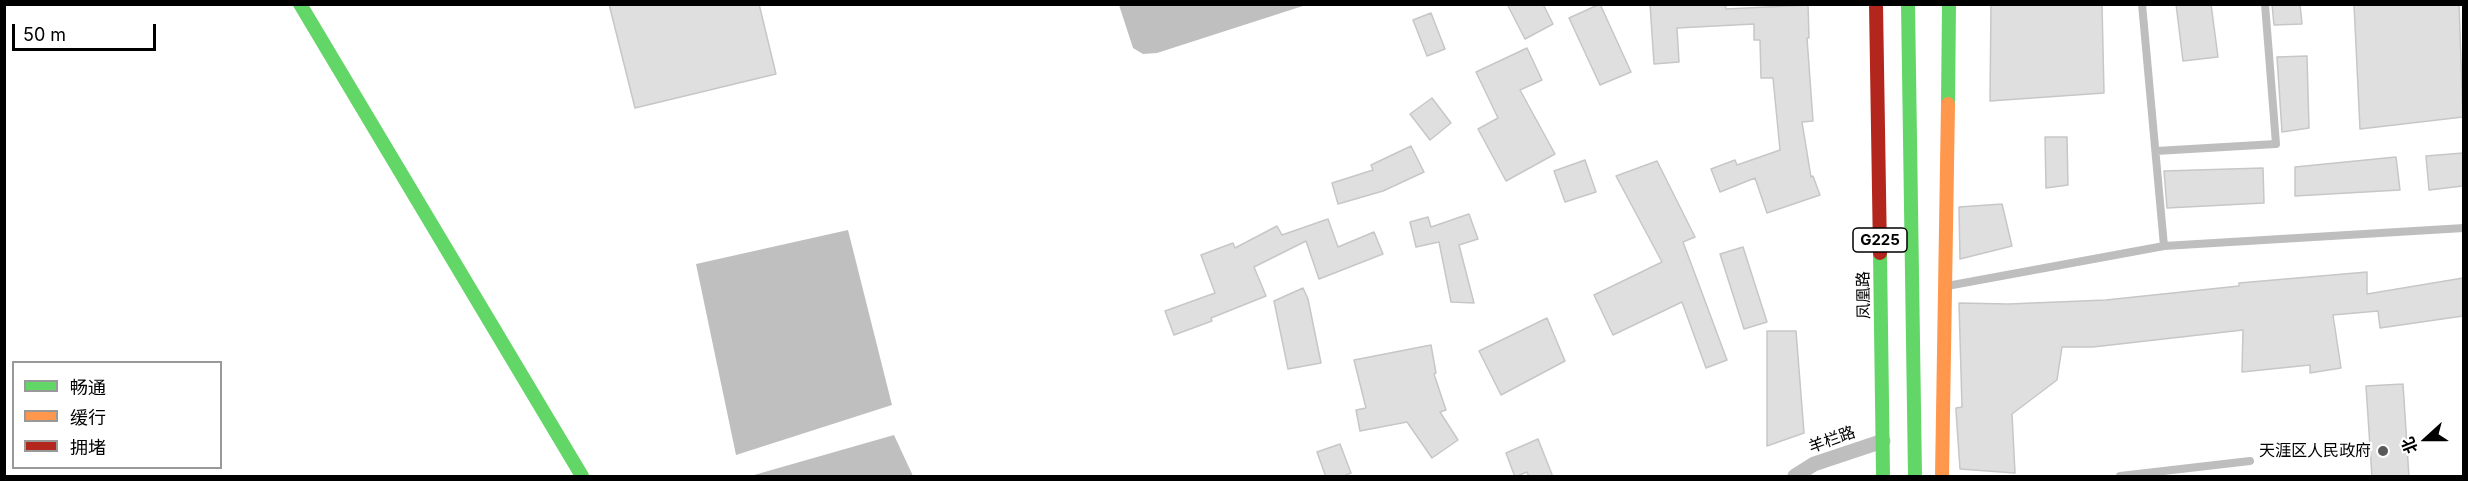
<!DOCTYPE html>
<html>
<head>
<meta charset="utf-8">
<style>
  body { margin:0 }
  #map { position:relative; width:2468px; height:481px; overflow:hidden; background:#fff; font-family:Inter,"Noto Sans SC",sans-serif }
  canvas { display:block }
  .frame { position:absolute; inset:0; border:6px solid #000; pointer-events:none }
  .legend { position:absolute; left:12px; top:361px; width:210px; height:108px; box-sizing:border-box; background:#fff; border:2px solid #999; margin:0; padding:8px 10px; list-style:none; font-size:18px; color:#000 }
  .legend li { display:flex; align-items:center; gap:12px; height:30px }
  .legend b { width:30px; border:2px solid #999 }
  .north { position:absolute; left:2396px; top:409px; width:60px; height:60px; -webkit-text-stroke:4px #fff; paint-order:stroke; rotate:249deg; font-size:16px; font-weight:700; line-height:24px; text-align:center; color:#000 }
  .north::after { content:''; display:block; margin:auto; width:21px; height:27px; background:#000; clip-path:polygon(50% 0,100% 100%,50% 72%,0 100%) }
  .scale { position:absolute; left:12px; top:24px; width:144px; height:27px; box-sizing:border-box; border:3px solid #000; border-top:0; padding-left:8px; font-size:18px; line-height:21px; white-space:nowrap; color:#000; -webkit-text-stroke:4px #fff; paint-order:stroke }
</style>
</head>
<body>
<div id="map">
<canvas width="2468" height="481"></canvas>
<div class="frame"></div>
<ul class="legend">
<li><b style="height:8px;background:#63d668"></b>畅通</li>
<li><b style="height:8px;background:#ff974d"></b>缓行</li>
<li><b style="height:8px;background:#b3261e"></b>拥堵</li>
</ul>
<div class="north">北</div>
<div class="scale">50 m</div>
</div>
<script>
const ctx = document.querySelector('canvas').getContext('2d');
ctx.lineJoin = 'round';
function fill(path, color) { ctx.fillStyle = color; ctx.fill(path, 'evenodd'); }
const toPath = rows => new Path2D(rows.map(r => 'M' + r).join(''));
function trace(path, color, width, dash) { ctx.strokeStyle = color; ctx.lineWidth = width; ctx.lineCap = dash ? 'butt' : 'round'; ctx.setLineDash(dash || []); ctx.stroke(path); }
function label(font, color, halo, rows, align = 'center') {
  ctx.font = font + ' Inter,"Noto Sans SC",sans-serif'; ctx.lineWidth = 4.5; ctx.setLineDash([]); ctx.textBaseline = 'middle'; ctx.strokeStyle = halo; ctx.fillStyle = color; for (const [text, x, y, turn = 0] of rows) {
    ctx.save(); ctx.translate(x, y); ctx.rotate((+turn || 0) * Math.PI / 180); ctx.textAlign = isNaN(turn) ? turn : align; if (halo) ctx.strokeText(text, 0, 0); ctx.fillText(text, 0, 0); ctx.restore();
  }
}
const water = toPath([
  [1119,5,1119,4,1306,5,1157,53,1143,54,1133,48],
  [848,230,892,405,736,455,696,264],
  [894,435,913,476,754,476,754,475]
]);
const building = toPath([
  [609,4,759,4,776,74,635,108,609,4],
  [1507,4,1543,4,1553,24,1525,39,1507,4],
  [1600,4,1631,72,1600,85,1569,18,1600,4],
  [1650,4,1725,4,1726,9,1808,5,1809,38,1807,38,1813,121,1802,122,1811,177,1813,176,1820,195,1767,213,1755,178,1720,192,1711,169,1735,160,1737,165,1780,150,1773,78,1761,78,1760,40,1754,40,1754,24,1677,28,1679,62,1654,64,1650,4],
  [1991,4,2102,4,2104,93,1990,101,1991,4],
  [2176,4,2211,4,2218,57,2183,61,2176,4],
  [2272,4,2300,4,2302,24,2274,25,2272,4],
  [2354,4,2459,4,2463,117,2360,129,2354,4],
  [1431,13,1445,49,1427,56,1413,20,1431,13],
  [1527,48,1542,80,1520,90,1555,154,1506,181,1478,129,1498,118,1476,72,1527,48],
  [2307,56,2309,128,2282,132,2277,57,2307,56],
  [1432,98,1451,123,1430,140,1410,114,1432,98],
  [2045,137,2067,137,2068,185,2046,188,2045,137],
  [1411,146,1424,172,1383,191,1338,204,1332,183,1373,170,1371,165,1411,146],
  [2463,153,2463,186,2429,190,2426,156,2463,153],
  [2396,157,2400,190,2295,196,2295,167,2396,157],
  [1585,160,1596,192,1565,202,1554,171,1585,160],
  [1657,161,1695,237,1683,242,1727,360,1706,368,1682,302,1613,335,1594,295,1662,262,1616,176,1657,161],
  [2263,168,2264,203,2167,208,2164,171,2263,168],
  [2002,204,2012,246,1960,259,1959,207,2002,204],
  [1469,214,1478,239,1459,245,1474,303,1451,302,1439,242,1416,247,1410,222,1428,217,1431,227,1469,214],
  [1328,219,1338,247,1374,232,1383,254,1319,279,1306,241,1254,267,1266,296,1211,318,1212,321,1174,335,1165,311,1215,293,1201,255,1233,243,1235,248,1277,226,1282,235,1328,219],
  [1743,247,1767,322,1744,329,1720,254,1743,247],
  [2367,272,2367,294,2463,278,2463,316,2380,328,2378,311,2333,315,2341,368,2310,373,2310,365,2242,372,2243,330,2093,347,2062,347,2057,380,2012,414,2015,473,1960,469,1956,411,1956,408,1962,407,1959,303,2008,304,2106,300,2239,286,2239,283,2367,272],
  [1303,288,1308,299,1321,363,1288,369,1274,301,1303,288],
  [1547,318,1565,361,1501,395,1479,351,1547,318],
  [1767,331,1796,331,1804,433,1767,446,1767,331],
  [1431,345,1436,373,1434,374,1446,410,1440,412,1458,440,1432,458,1407,422,1360,431,1356,410,1366,408,1354,360,1431,345],
  [2403,384,2409,477,2372,477,2366,386,2403,384],
  [1538,439,1553,477,1529,477,1527,472,1515,477,1506,453,1538,439],
  [1340,444,1351,473,1342,477,1326,477,1317,452,1340,444]
]);
const lane = toPath([
  [2142,4,2164,246],
  [2156,151,2276,144,2265,4],
  [1947,286,2164,246,2464,228],
  [2120,476,2250,461]
]);
const street = toPath([
  [1795,476,1814,464,1883,441]
]);
const fast = toPath([
  [300,4,582,476],
  [1908,4,1915,476],
  [1948,104,1949,4],
  [1880,253,1883,476]
]);
const slow = toPath([
  [1942,476,1948,104]
]);
const jam = toPath([
  [1876,4,1880,253]
]);
const markers = [
  [2383,451,6,"#595959"]
];
const shields = [
  [1880,240,54]
];
const shieldNames = [
  ["G225",1880,240]
];
const streetNames = [
  ["凤凰路",1864,295,-91],
  ["羊栏路",1832,440,-20]
];
const poiNames = [
  ["天涯区人民政府",2371,451]
];
fill(water, '#bfbfbf');
fill(building, '#dfdfdf');
trace(building, '#c7c7c7', 1.5);
trace(lane, '#bebebe', 8);
trace(street, '#bebebe', 15);
trace(fast, '#63d668', 14);
trace(slow, '#ff974d', 14);
trace(jam, '#b3261e', 14);
for (const [x, y, r, color] of markers) { const dot = new Path2D(); dot.arc(x, y, r, 0, 2 * Math.PI); ctx.fillStyle = color; ctx.fill(dot); trace(dot, '#fff', 2); }
for (const [x, y, w] of shields) { const box = new Path2D(); box.roundRect(x - w / 2, y - 12, w, 24, 4.5); ctx.fillStyle = '#fff'; ctx.fill(box); trace(box, '#000', 1.5); }
label('bold 15px', '#000', null, shieldNames);
label('16px', '#000', '#fff', streetNames);
label('16px', '#000', '#fff', poiNames, 'right');
</script>
</body>
</html>
